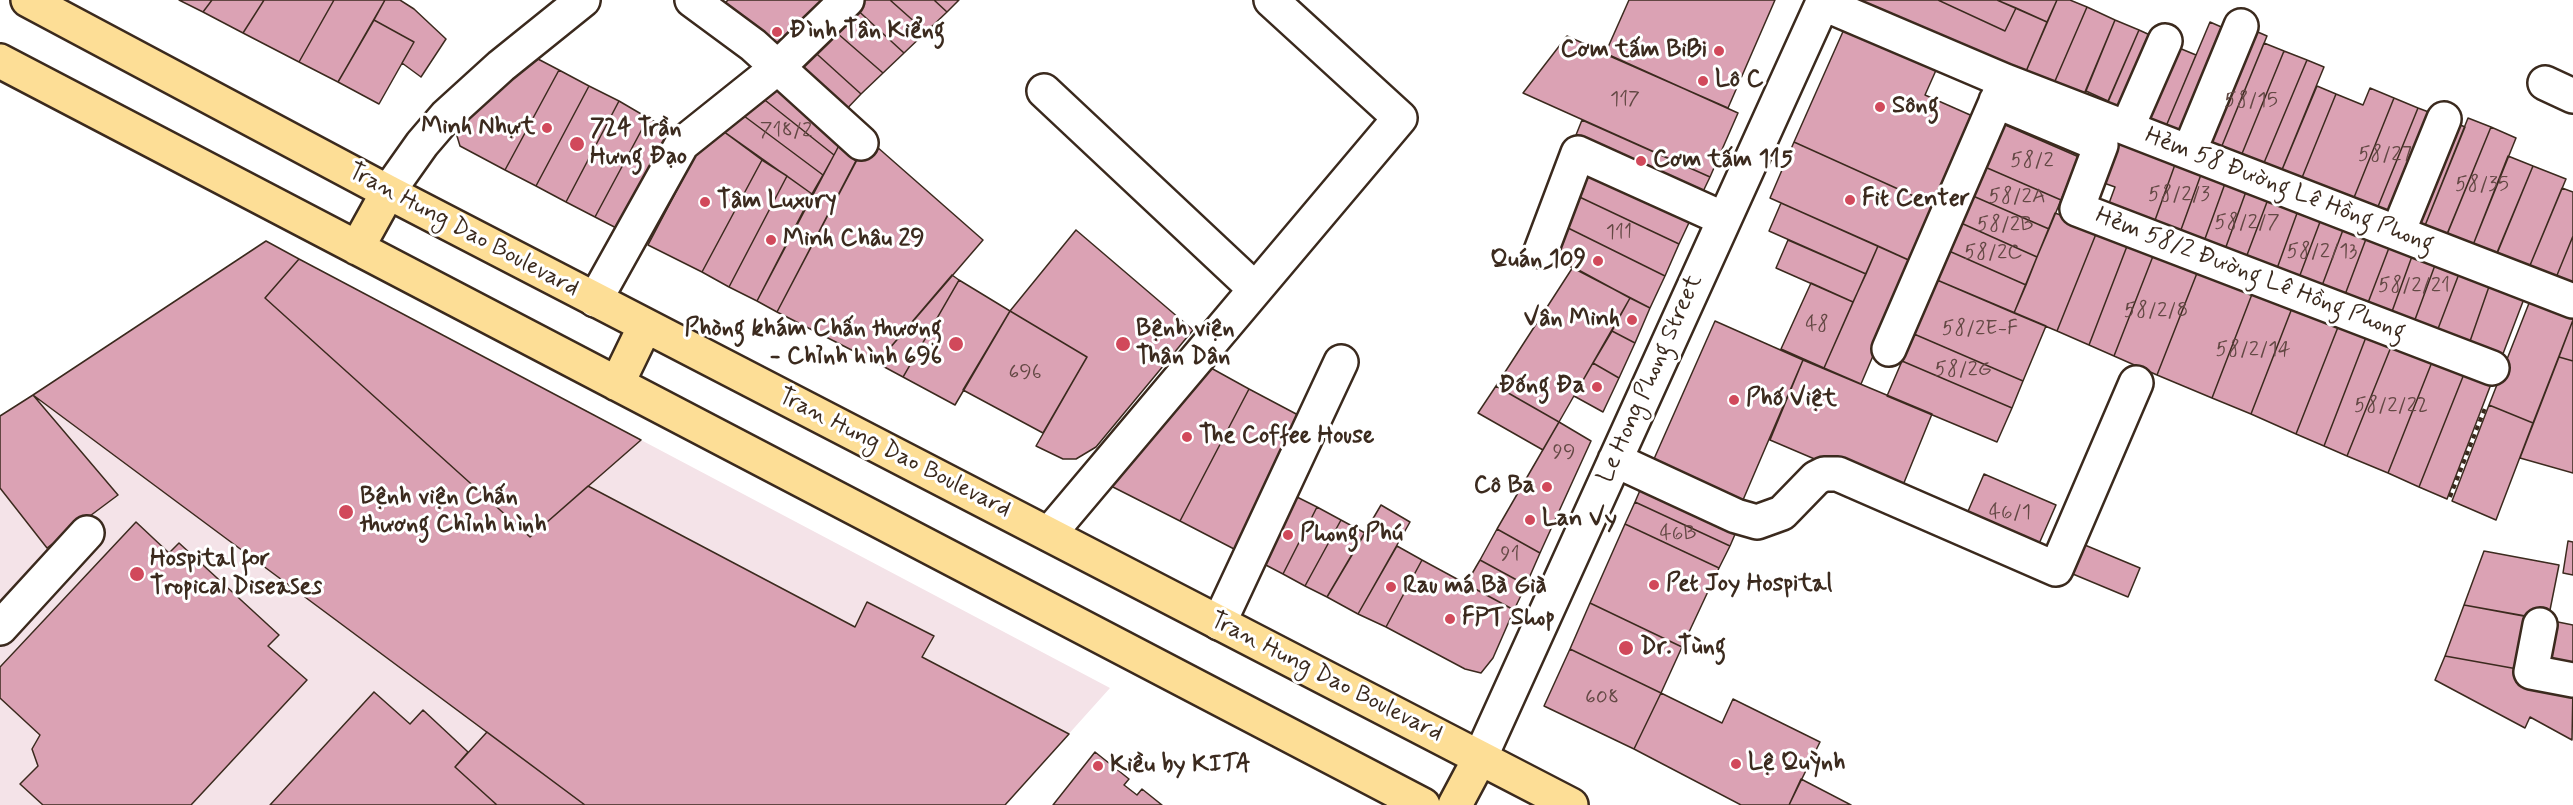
<!DOCTYPE html>
<html>
<head>
<meta charset="utf-8">
<style>
  body { margin:0 }
  canvas { display:block; background:#fff }
</style>
</head>
<body>
<canvas width="2573" height="805"></canvas>
<script>
const ctx = document.querySelector('canvas').getContext('2d');
ctx.lineJoin = 'round';
function fill(path, color) { ctx.fillStyle = color; ctx.fill(path, 'evenodd'); }
const toPath = rows => new Path2D(rows.map(r => 'M' + r).join(''));
function trace(path, color, width, dash) { ctx.strokeStyle = color; ctx.lineWidth = width; ctx.lineCap = dash ? 'butt' : 'round'; ctx.setLineDash(dash || []); ctx.stroke(path); }
function label(font, color, halo, rows, align = 'center') {
  ctx.font = font + ' Mynerve,sans-serif'; ctx.lineWidth = 6; ctx.setLineDash([]); ctx.textBaseline = 'middle'; ctx.strokeStyle = halo; ctx.fillStyle = color; for (const [text, x, y, turn = 0] of rows) {
    ctx.save(); ctx.translate(x, y); ctx.rotate((+turn || 0) * Math.PI / 180); ctx.textAlign = isNaN(turn) ? turn : align; if (halo) ctx.strokeText(text, 0, 0); ctx.fillText(text, 0, 0); ctx.restore();
  }
}
const built = toPath([
  [266,241,299,259,266,297,641,440,1110,688,1005,805,0,805,0,416]
]);
const building = toPath([
  [179,0,212,0,203,12,179,0],
  [212,0,264,0,243,33,203,12,212,0],
  [264,0,334,0,299,62,243,33,264,0],
  [334,0,385,0,338,82,299,62,334,0],
  [385,0,400,0,414,9,446,39,421,77,402,63,414,42,374,20,385,0],
  [728,0,838,0,777,59,723,5,728,0],
  [857,0,890,0,926,32,904,53,852,5,857,0],
  [890,0,934,0,947,12,926,32,890,0],
  [934,0,959,0,947,12,934,0],
  [1629,0,1775,0,1728,108,1605,54,1629,0],
  [1857,0,1938,0,2005,31,2016,8,2047,22,2024,76,1857,0],
  [1938,0,1997,0,2016,8,2005,31,1938,0],
  [1997,0,2057,0,2047,22,1997,0],
  [2057,0,2070,0,2087,7,2052,88,2024,76,2057,0],
  [852,5,904,53,883,73,829,26,852,5],
  [2087,7,2115,20,2082,99,2052,88,2087,7],
  [374,20,414,42,379,104,338,82,374,20],
  [2115,20,2139,30,2108,101,2086,91,2115,20],
  [2210,22,2235,33,2189,142,2164,131,2210,22],
  [829,26,883,73,861,94,808,46,829,26],
  [2244,26,2267,36,2219,153,2195,144,2244,26],
  [1845,27,1937,68,1925,95,1977,118,1938,207,1794,142,1845,27],
  [2139,30,2161,40,2127,118,2105,109,2139,30],
  [1567,36,1738,113,1710,177,1523,93,1567,36],
  [2167,43,2196,55,2164,131,2135,120,2167,43],
  [2264,43,2284,51,2239,161,2219,153,2264,43],
  [808,46,861,94,840,116,786,67,808,46],
  [2284,51,2307,60,2261,170,2239,161,2284,51],
  [538,59,559,70,505,170,460,146,457,136,458,125,471,103,538,59],
  [2307,60,2324,67,2279,177,2261,170,2307,60],
  [559,70,589,86,536,186,505,170,559,70],
  [776,76,844,136,834,155,756,93,776,76],
  [589,86,619,101,566,202,536,186,589,86],
  [2317,86,2336,94,2299,185,2279,177,2317,86],
  [2370,88,2394,98,2351,205,2299,185,2336,94,2363,105,2370,88],
  [756,93,834,155,823,175,736,110,756,93],
  [2394,98,2418,108,2375,214,2351,205,2394,98],
  [619,101,648,118,595,217,566,202,619,101],
  [2418,108,2442,117,2399,225,2375,214,2418,108],
  [736,110,823,175,812,194,716,126,736,110],
  [648,118,678,134,626,233,595,217,648,118],
  [2468,118,2491,127,2444,242,2422,233,2468,118],
  [2447,119,2465,127,2422,233,2404,227,2447,119],
  [1582,120,1710,177,1698,202,1572,145,1582,120],
  [2003,124,2079,157,2061,200,1985,167,2003,124],
  [716,126,762,160,702,272,648,245,707,133,716,126],
  [2491,127,2516,138,2473,245,2447,234,2491,127],
  [844,136,861,151,777,312,757,301,844,136],
  [868,139,983,240,877,363,777,312,868,139],
  [2116,141,2177,159,2154,223,2108,206,2115,187,2101,182,2116,141],
  [1794,142,1938,207,1913,262,1770,198,1794,142],
  [2508,156,2533,166,2496,255,2473,245,2508,156],
  [2177,159,2203,169,2178,238,2154,223,2177,159],
  [762,160,787,176,729,287,702,272,762,160],
  [1583,161,1694,212,1679,244,1571,193,1583,161],
  [2533,166,2566,179,2526,275,2494,261,2533,166],
  [1985,167,2061,200,2049,229,1973,196,1985,167],
  [2203,169,2227,178,2202,247,2178,238,2203,169],
  [787,176,812,194,757,301,729,287,787,176],
  [2227,178,2248,186,2223,255,2202,247,2227,178],
  [2248,186,2270,194,2244,263,2223,255,2248,186],
  [2562,188,2573,192,2573,236,2553,285,2526,275,2562,188],
  [1571,193,1679,244,1665,276,1560,224,1571,193],
  [2270,194,2300,205,2275,274,2244,263,2270,194],
  [1973,196,2049,229,2037,257,1961,223,1973,196],
  [1781,203,1878,246,1866,274,1769,231,1781,203],
  [2300,205,2323,214,2297,283,2275,274,2300,205],
  [2055,213,2098,229,2057,331,2014,313,2055,213],
  [2323,214,2346,222,2320,291,2297,283,2323,214],
  [2346,222,2369,231,2343,300,2320,291,2346,222],
  [1961,223,2037,257,2026,285,1949,251,1961,223],
  [1560,224,1665,276,1650,308,1548,255,1560,224],
  [2098,229,2129,241,2089,345,2057,331,2098,229],
  [1076,230,1193,330,1096,447,1076,459,1063,459,1036,446,1087,357,1010,311,1076,230],
  [2369,231,2392,240,2366,308,2343,300,2369,231],
  [2573,236,2573,293,2553,285,2573,236],
  [1788,240,1866,274,1853,302,1776,268,1788,240],
  [2392,240,2415,248,2390,317,2366,308,2392,240],
  [266,241,299,259,265,298,530,537,588,486,855,627,867,602,934,636,922,657,1069,734,1005,805,585,805,33,395,266,241],
  [2129,241,2155,251,2114,356,2089,345,2129,241],
  [1878,246,1913,262,1861,384,1824,368,1878,246],
  [2415,248,2438,257,2413,325,2390,317,2415,248],
  [1949,251,2026,285,2014,313,1937,280,1949,251],
  [2155,251,2199,268,2157,375,2114,356,2155,251],
  [2438,257,2462,266,2436,334,2413,325,2438,257],
  [299,259,641,440,530,537,265,298,299,259],
  [2462,266,2492,278,2468,347,2436,334,2462,266],
  [1573,267,1630,298,1559,422,1496,386,1573,267],
  [2199,268,2254,289,2212,398,2157,375,2199,268],
  [952,275,959,280,903,377,877,363,952,275],
  [2492,278,2527,291,2501,359,2468,347,2492,278],
  [959,280,1010,311,955,405,903,377,959,280],
  [1937,280,2046,326,2023,381,1914,334,1937,280],
  [1811,283,1853,302,1824,368,1781,349,1811,283],
  [2254,289,2294,303,2251,414,2212,398,2254,289],
  [2533,293,2573,308,2573,320,2533,423,2489,405,2533,293],
  [1630,298,1650,308,1635,343,1612,331,1630,298],
  [2294,303,2340,322,2296,434,2251,414,2294,303],
  [1010,311,1087,357,1043,433,963,390,1010,311],
  [2573,320,2573,361,2559,357,2573,320],
  [1715,321,1803,360,1740,507,1650,468,1715,321],
  [2340,322,2368,332,2324,446,2296,434,2340,322],
  [1612,331,1635,343,1619,378,1593,363,1612,331],
  [2368,332,2393,342,2347,456,2324,446,2368,332],
  [1914,334,2023,381,2012,408,1902,361,1914,334],
  [2393,342,2434,357,2388,473,2347,456,2393,342],
  [2434,357,2466,369,2419,487,2388,473,2434,357],
  [2559,357,2573,361,2573,473,2520,458,2559,357],
  [1803,360,1932,414,1899,495,1770,440,1803,360],
  [1902,361,2012,408,1997,442,1887,396,1902,361],
  [1593,363,1619,378,1603,412,1574,396,1593,363],
  [1211,368,1249,389,1180,521,1109,485,1211,368],
  [2466,369,2493,379,2447,499,2419,487,2466,369],
  [1496,386,1559,422,1543,450,1478,413,1496,386],
  [1249,389,1300,416,1236,550,1180,521,1249,389],
  [33,395,118,495,47,548,0,488,0,416,33,395],
  [2489,405,2533,423,2496,520,2452,501,2489,405],
  [1559,422,1591,441,1540,553,1497,529,1559,422],
  [1984,474,2056,505,2035,553,1963,523,1984,474],
  [1644,481,1739,525,1730,546,1635,502,1644,481],
  [1293,495,1317,507,1283,574,1260,562,1293,495],
  [1635,502,1730,546,1719,568,1625,524,1635,502],
  [1381,505,1410,522,1358,614,1327,597,1381,505],
  [1317,507,1341,520,1305,586,1283,574,1317,507],
  [1341,520,1365,533,1327,597,1305,586,1341,520],
  [136,522,169,553,179,543,279,635,268,646,307,680,191,805,43,805,20,784,38,766,32,749,40,735,0,698,0,667,136,522],
  [1625,524,1719,568,1682,647,1590,603,1625,524],
  [1497,529,1540,553,1526,585,1480,560,1497,529],
  [2568,541,2573,542,2573,575,2563,573,2568,541],
  [2080,543,2140,568,2128,597,2068,572,2080,543],
  [1397,546,1422,560,1386,627,1358,614,1397,546],
  [2484,551,2559,565,2548,620,2464,605,2484,551],
  [1422,560,1514,610,1493,658,1481,673,1465,669,1386,627,1422,560],
  [1480,560,1526,585,1514,610,1466,584,1480,560],
  [1590,603,1682,647,1661,693,1570,649,1590,603],
  [2464,605,2534,618,2523,670,2445,656,2464,605],
  [2548,620,2573,625,2573,675,2540,669,2548,620],
  [1570,649,1661,693,1634,749,1544,706,1570,649],
  [2445,656,2523,670,2573,685,2572,740,2530,717,2525,728,2435,680,2445,656],
  [374,692,410,724,423,710,468,752,455,767,497,805,270,805,374,692],
  [1661,693,1722,723,1733,699,1820,742,1789,805,1741,805,1634,749,1661,693],
  [487,732,585,805,497,805,455,767,487,732],
  [1095,752,1129,779,1124,785,1137,795,1142,789,1162,805,1053,805,1095,752],
  [1801,779,1851,805,1789,805,1801,779]
]);
const path = toPath([
  [2450,497,2485,408]
]);
const minor = toPath([
  [692,0,753,45,861,143],
  [1822,3,2005,81,2573,301],
  [2545,83,2573,96],
  [1044,91,1255,289],
  [1996,101,2101,145,2077,209,2492,368],
  [2127,128,2165,41],
  [2189,152,2241,26],
  [388,192,422,144,446,116,501,66,583,0],
  [2398,232,2444,119],
  [1541,251,1578,153,1724,219],
  [595,300,682,144,777,68,847,0],
  [1889,349,2005,81],
  [1615,460,1736,516,1757,522,1782,513,1816,478,1824,474,1838,474,2056,569,2136,383],
  [1049,534,1400,118,1271,0],
  [1219,623,1341,362],
  [2540,625,2531,672,2573,680],
  [0,628,87,533],
  [1480,758,1824,0]
]);
const major = toPath([
  [28,0,388,192,1571,805],
  [0,61,1423,805],
  [357,248,388,192],
  [617,384,645,326],
  [1455,805,1480,758]
]);
const markers = [
  [777,32,6,"#d1495b"],
  [1719,51,6,"#d1495b"],
  [1703,81,6,"#d1495b"],
  [1880,107,6,"#d1495b"],
  [547,128,6,"#d1495b"],
  [577,144,8,"#d1495b"],
  [1641,161,6,"#d1495b"],
  [1850,200,6,"#d1495b"],
  [705,202,6,"#d1495b"],
  [771,240,6,"#d1495b"],
  [1598,261,6,"#d1495b"],
  [1632,320,6,"#d1495b"],
  [956,344,8,"#d1495b"],
  [1123,344,8,"#d1495b"],
  [1597,387,6,"#d1495b"],
  [1734,400,6,"#d1495b"],
  [1187,437,6,"#d1495b"],
  [1547,487,6,"#d1495b"],
  [346,512,8,"#d1495b"],
  [1530,520,6,"#d1495b"],
  [1288,535,6,"#d1495b"],
  [137,574,8,"#d1495b"],
  [1654,585,6,"#d1495b"],
  [1391,587,6,"#d1495b"],
  [1450,619,6,"#d1495b"],
  [1626,648,8,"#d1495b"],
  [1736,764,6,"#d1495b"],
  [1098,766,6,"#d1495b"]
];
const numberNames = [
  ["117",1625,101],
  ["58/15",2251,102],
  ["718/2",786,132],
  ["58/27",2385,156],
  ["58/2",2032,162],
  ["58/35",2482,186],
  ["58/2/3",2179,196],
  ["58/2A",2017,198],
  ["58/2/7",2247,224],
  ["58/2B",2005,226],
  ["111",1619,234],
  ["58/2/13",2322,253],
  ["58/2C",1993,254],
  ["58/2/21",2414,287],
  ["58/2/8",2156,312],
  ["48",1817,326],
  ["58/2E-F",1980,330],
  ["58/2/14",2253,351],
  ["58/2G",1963,371],
  ["696",1025,374],
  ["58/2/22",2391,407],
  ["99",1564,454],
  ["46/1",2010,514],
  ["46B",1678,535],
  ["91",1510,556],
  ["608",1602,699]
];
const poiNames = [
  ["Đình Tân Kiểng",789,32],
  ["Cơm tấm BiBi",1707,51,"right"],
  ["Lô C",1715,81],
  ["Sông",1892,107],
  ["Minh Nhựt",535,128,"right"],
  ["724 Trần",590,130],
  ["Hưng Đạo",590,158],
  ["Cơm tấm 115",1653,161],
  ["Fit Center",1862,200],
  ["Tâm Luxury",717,202],
  ["Minh Châu 29",783,240],
  ["Quán 109",1586,261,"right"],
  ["Vân Minh",1620,320,"right"],
  ["Phòng khám Chấn thương",942,330,"right"],
  ["- Chỉnh hình 696",942,358,"right"],
  ["Bệnh viện",1136,330],
  ["Thân Dân",1136,358],
  ["Đống Đa",1585,387,"right"],
  ["Phố Việt",1746,400],
  ["The Coffee House",1199,437],
  ["Cô Ba",1535,487,"right"],
  ["Bệnh viện Chấn",360,498],
  ["thương Chỉnh hình",360,526],
  ["Lan Vy",1542,520],
  ["Phong Phú",1300,535],
  ["Hospital for",150,560],
  ["Tropical Diseases",150,588],
  ["Pet Joy Hospital",1666,585],
  ["Rau má Bà Già",1403,587],
  ["FPT Shop",1462,619],
  ["Dr. Tùng",1640,648],
  ["Lệ Quỳnh",1748,764],
  ["Kiều by KITA",1110,766]
];
const streetNames = [
  ["Hẻm 58 Đường Lê Hồng Phong",2289,191,21],
  ["Tran Hung Dao Boulevard",463,231,28],
  ["Hẻm 58/2 Đường Lê Hồng Phong",2250,275,21],
  ["Le Hong Phong Street",1651,379,-66],
  ["Tran Hung Dao Boulevard",894,454,27],
  ["Tran Hung Dao Boulevard",1326,678,27]
];
fill(built, '#f4e3e8');
fill(building, '#dba2b4');
trace(building, '#3b2a1e', 1.5);
trace(minor, '#3b2a1e', 38);
trace(major, '#3b2a1e', 38);
trace(path, '#3b2a1e', 4, [4.5, 4.5]);
trace(minor, '#fff', 33);
trace(major, '#fdde96', 33);
for (const [x, y, r, color] of markers) { const dot = new Path2D(); dot.arc(x, y, r, 0, 2 * Math.PI); ctx.fillStyle = color; ctx.fill(dot); trace(dot, '#fff', 2); }
label('21px', '#634844', null, numberNames);
label('bold 24px', '#3b2a1e', '#fff', poiNames, 'left');
label('24px', '#3b2a1e', '#fff', streetNames);
</script>
</body>
</html>
